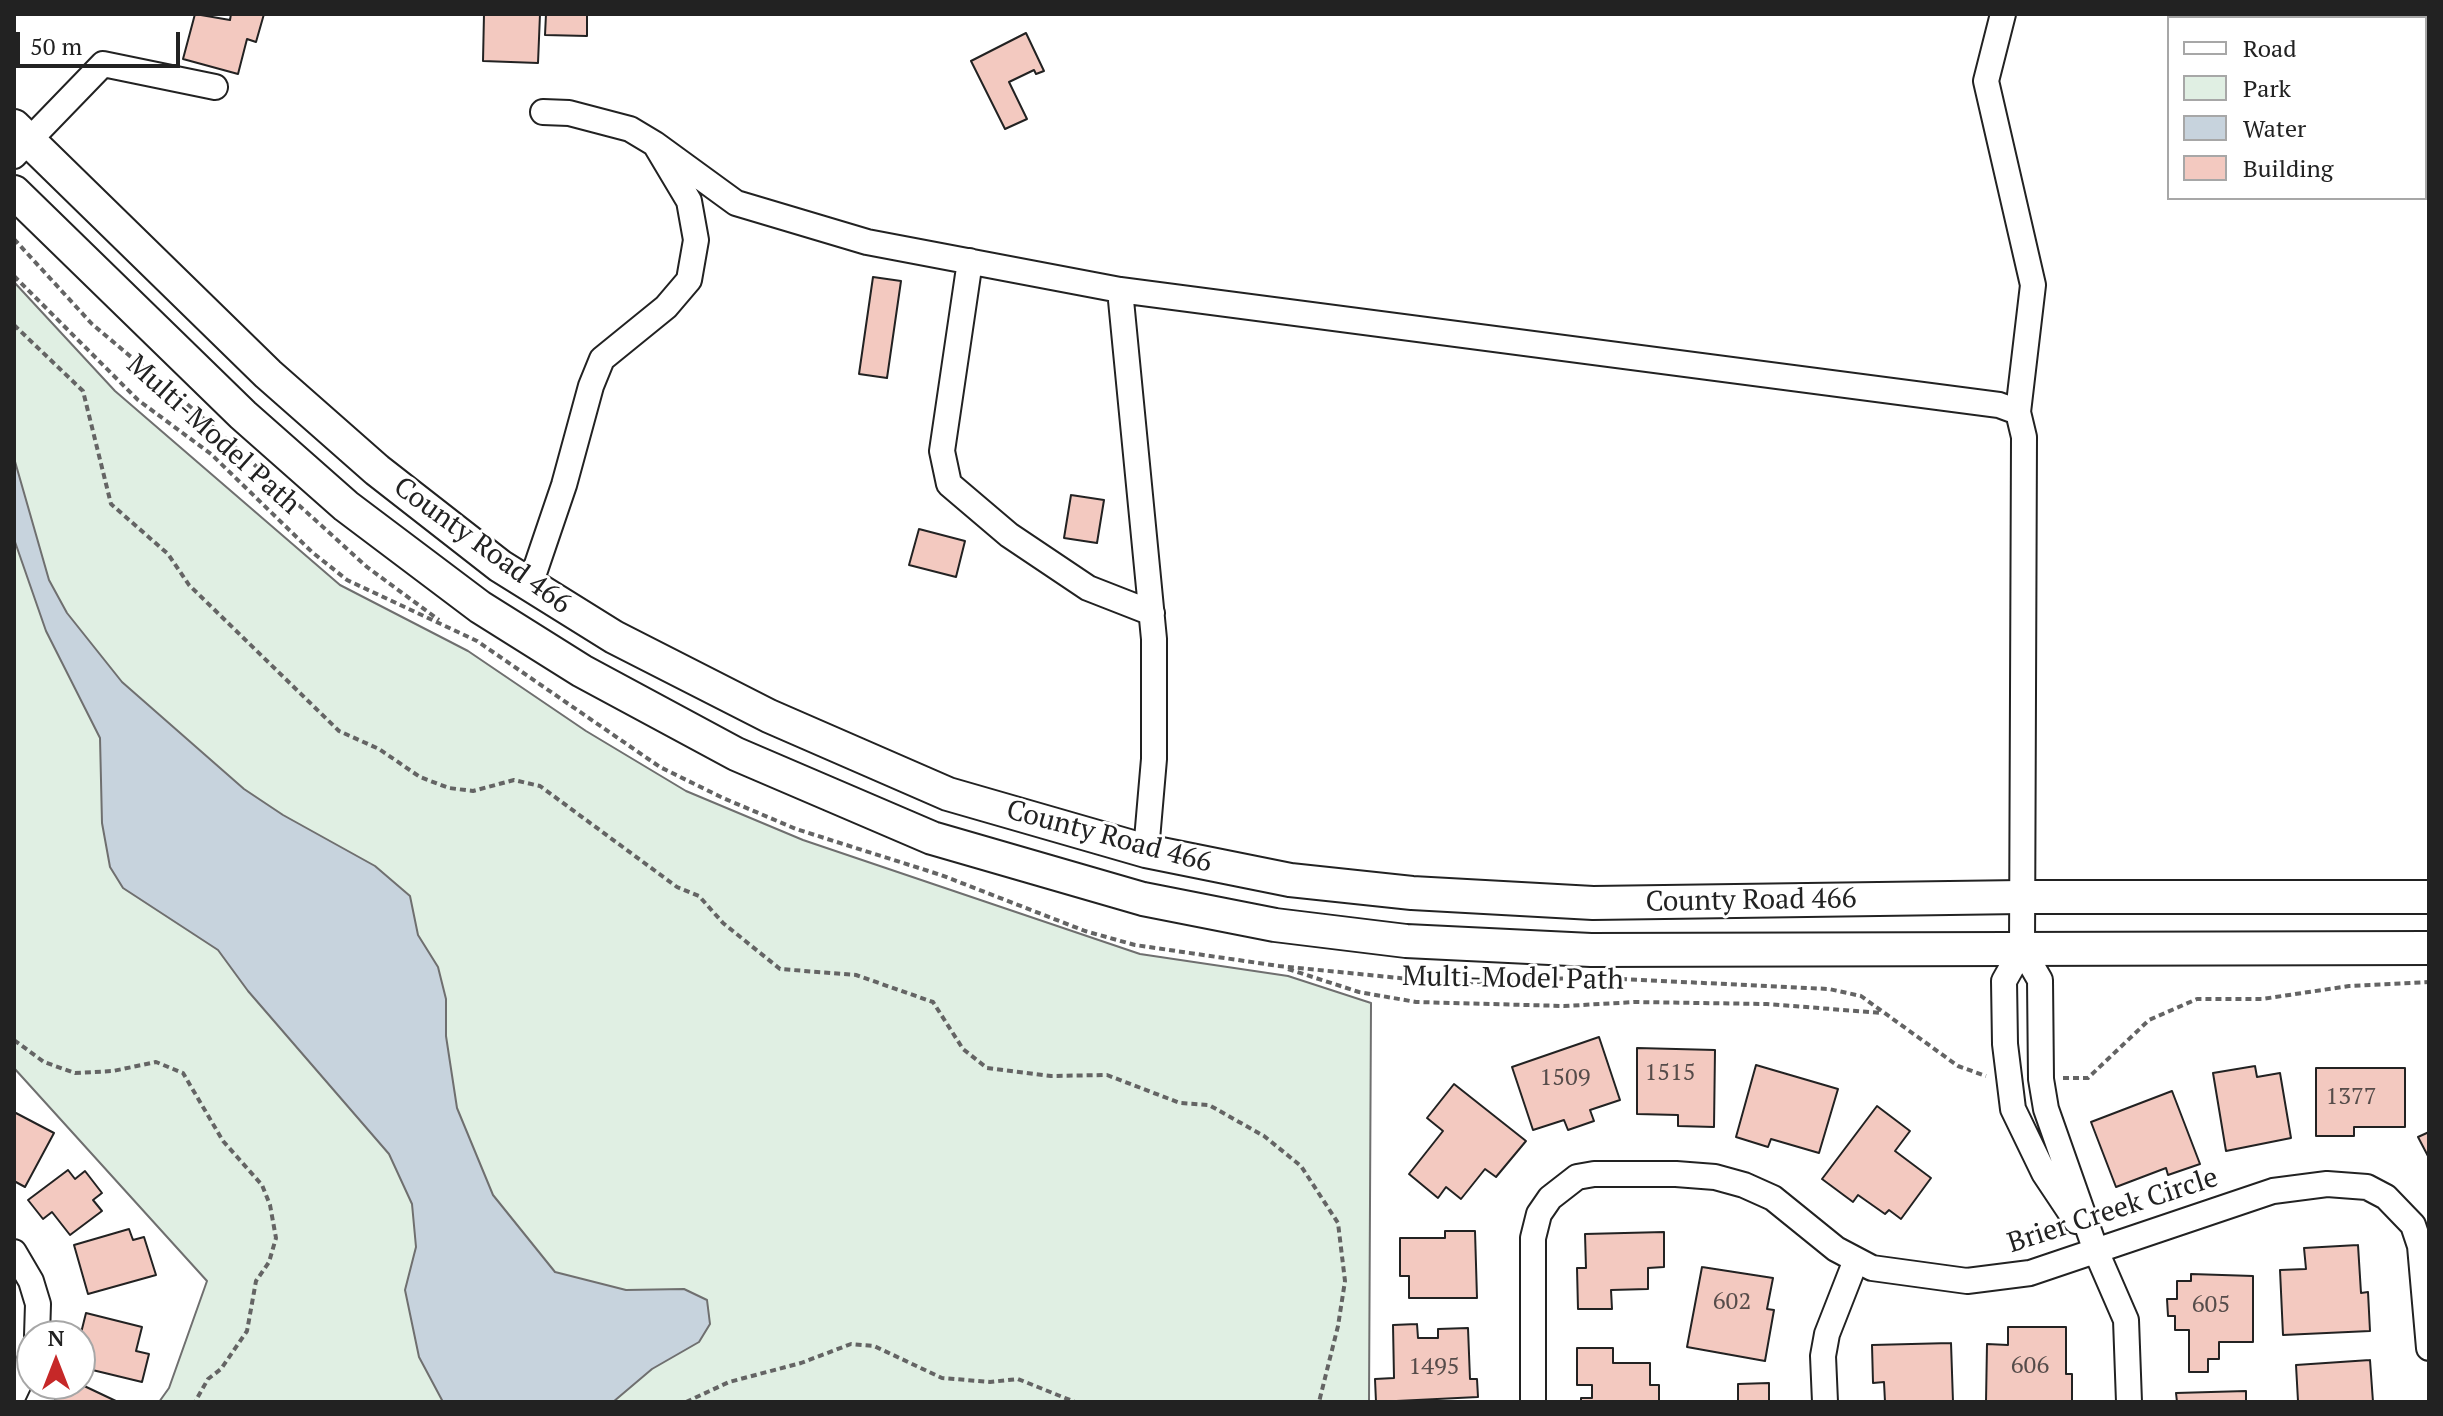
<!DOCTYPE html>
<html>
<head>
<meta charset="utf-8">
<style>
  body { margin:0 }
  #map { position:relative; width:2443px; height:1416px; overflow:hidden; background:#fff; font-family:"PT Serif",serif }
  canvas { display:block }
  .frame { position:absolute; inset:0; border:16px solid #222; pointer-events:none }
  .legend { position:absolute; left:2167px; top:16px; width:260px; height:184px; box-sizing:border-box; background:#fff; border:2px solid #a7a7a7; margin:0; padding:10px 14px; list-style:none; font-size:24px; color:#222 }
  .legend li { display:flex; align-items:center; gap:16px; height:40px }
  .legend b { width:40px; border:2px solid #a7a7a7 }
  .north { position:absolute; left:16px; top:1320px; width:80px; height:80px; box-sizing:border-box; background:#fff; border:2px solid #a7a7a7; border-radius:50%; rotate:0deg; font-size:22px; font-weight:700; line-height:32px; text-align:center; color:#222 }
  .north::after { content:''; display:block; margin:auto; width:28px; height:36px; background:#c62828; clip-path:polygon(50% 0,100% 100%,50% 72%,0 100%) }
  .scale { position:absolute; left:16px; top:32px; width:164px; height:36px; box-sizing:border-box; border:4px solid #222; border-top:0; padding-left:10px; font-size:24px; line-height:28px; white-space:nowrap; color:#222; -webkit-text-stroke:6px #fff; paint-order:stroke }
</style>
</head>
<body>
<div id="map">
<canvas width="2443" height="1416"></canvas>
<div class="frame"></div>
<ul class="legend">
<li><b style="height:10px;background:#fff"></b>Road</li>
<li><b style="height:22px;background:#e0efe3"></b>Park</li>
<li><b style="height:22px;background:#c7d3dd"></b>Water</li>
<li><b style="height:22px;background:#f3c9c0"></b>Building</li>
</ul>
<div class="north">N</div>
<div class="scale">50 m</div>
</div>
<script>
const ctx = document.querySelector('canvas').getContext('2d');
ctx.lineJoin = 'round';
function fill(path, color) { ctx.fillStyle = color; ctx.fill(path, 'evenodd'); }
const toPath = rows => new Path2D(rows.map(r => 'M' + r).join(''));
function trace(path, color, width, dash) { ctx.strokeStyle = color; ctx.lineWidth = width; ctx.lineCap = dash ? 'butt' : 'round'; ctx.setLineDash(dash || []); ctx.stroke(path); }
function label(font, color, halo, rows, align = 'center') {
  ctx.font = font + ' "PT Serif",serif'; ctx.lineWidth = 6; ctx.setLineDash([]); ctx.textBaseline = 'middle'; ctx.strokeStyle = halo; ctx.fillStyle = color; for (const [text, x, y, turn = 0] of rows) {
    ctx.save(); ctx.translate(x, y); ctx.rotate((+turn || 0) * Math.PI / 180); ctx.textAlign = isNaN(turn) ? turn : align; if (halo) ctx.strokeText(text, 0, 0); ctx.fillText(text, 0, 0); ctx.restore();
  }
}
const green = toPath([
  [14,282,115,391,340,585,468,651,586,731,686,791,803,840,1140,954,1288,976,1371,1003,1369,1402,159,1402,169,1388,207,1281,14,1068,14,282]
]);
const water = toPath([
  [14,458,49,580,67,613,122,682,244,789,283,815,375,866,410,896,418,935,438,967,446,999,446,1036,457,1108,493,1195,555,1272,626,1290,684,1289,707,1300,710,1324,699,1342,652,1369,613,1402,443,1402,419,1357,405,1290,416,1247,412,1204,389,1154,248,991,218,950,123,888,110,867,102,823,100,738,46,631,14,539,14,458]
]);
const building = toPath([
  [195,14,230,20,231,14,264,14,256,42,247,39,238,74,183,59,195,14],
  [484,14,540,14,538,63,483,61,484,14],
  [546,14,587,14,587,36,545,35,546,14],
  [1026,33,1044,71,1036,74,1034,70,1009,82,1027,119,1005,129,971,61,1026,33],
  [873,277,901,281,887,378,859,374,873,277],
  [1071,495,1104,500,1097,543,1064,538,1071,495],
  [919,529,965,541,956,577,909,565,919,529],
  [1599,1037,1620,1100,1590,1110,1594,1121,1568,1130,1564,1120,1533,1130,1512,1067,1599,1037],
  [1637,1048,1715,1050,1714,1127,1678,1126,1678,1115,1637,1114,1637,1048],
  [1756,1065,1838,1089,1819,1153,1771,1139,1768,1147,1736,1137,1756,1065],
  [2255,1066,2257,1077,2280,1073,2291,1138,2226,1151,2213,1073,2255,1066],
  [2316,1068,2405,1068,2405,1127,2354,1127,2354,1136,2316,1136,2316,1068],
  [1454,1084,1526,1141,1496,1177,1485,1169,1461,1199,1446,1187,1438,1198,1409,1174,1443,1131,1427,1118,1454,1084],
  [2172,1091,2200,1164,2168,1175,2166,1168,2116,1187,2091,1122,2172,1091],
  [1877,1106,1910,1131,1895,1151,1931,1178,1901,1219,1889,1210,1885,1214,1858,1195,1853,1202,1822,1179,1877,1106],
  [14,1112,54,1133,25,1187,14,1181,14,1112],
  [2429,1132,2429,1158,2418,1137,2429,1132],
  [68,1170,75,1179,85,1171,102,1193,93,1200,102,1211,70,1235,52,1212,43,1219,28,1200,68,1170],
  [129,1229,133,1240,144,1237,156,1275,88,1294,74,1245,129,1229],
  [1445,1231,1475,1231,1477,1298,1409,1298,1409,1276,1400,1276,1400,1238,1445,1238,1445,1231],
  [1664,1232,1664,1267,1648,1268,1648,1289,1611,1290,1612,1309,1578,1309,1577,1268,1586,1268,1585,1234,1664,1232],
  [2358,1245,2361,1293,2368,1292,2370,1331,2283,1335,2280,1270,2306,1269,2304,1248,2358,1245],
  [1702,1267,1773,1278,1767,1309,1774,1310,1765,1361,1687,1347,1702,1267],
  [2191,1274,2253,1276,2253,1342,2219,1342,2219,1359,2208,1359,2208,1372,2189,1372,2189,1330,2175,1330,2175,1316,2168,1316,2167,1299,2177,1299,2177,1281,2191,1281,2191,1274],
  [86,1313,142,1327,136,1351,149,1354,142,1382,80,1367,80,1337,86,1313],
  [1417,1324,1418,1338,1438,1338,1438,1329,1468,1328,1470,1379,1477,1379,1478,1397,1376,1402,1375,1379,1394,1378,1393,1325,1417,1324],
  [2008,1327,2066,1327,2066,1374,2072,1374,2072,1402,1986,1402,1987,1344,2008,1345,2008,1327],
  [1951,1343,1953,1402,1885,1402,1884,1382,1873,1383,1872,1345,1951,1343],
  [1577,1348,1613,1348,1613,1363,1650,1363,1650,1385,1659,1385,1659,1402,1581,1402,1581,1398,1592,1398,1592,1385,1577,1385,1577,1348],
  [2370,1360,2373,1402,2298,1401,2296,1365,2370,1360],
  [1769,1383,1769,1402,1738,1402,1738,1384,1769,1383],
  [63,1384,80,1384,118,1402,54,1402,63,1384],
  [2246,1391,2246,1402,2177,1402,2176,1393,2246,1391]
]);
const path = toPath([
  [14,239,92,324,194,410,367,567,439,620],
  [14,276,138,400,211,454,312,552,347,580,477,641,660,767,723,798,796,829,941,875,1085,931,1135,945,1279,966,1409,979,1456,983,1576,978],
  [14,325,83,391,111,504,168,554,189,585,339,731,379,749,420,777,449,788,473,791,514,780,540,786,677,887,699,896,723,923,780,969,856,975,933,1002,963,1049,987,1068,1051,1076,1107,1075,1180,1103,1209,1105,1264,1136,1301,1166,1338,1223,1345,1281,1338,1326,1319,1402],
  [1288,969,1359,992,1416,1002,1564,1006,1635,1002,1767,1004,1882,1013],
  [1621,979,1829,989,1861,996,1958,1066,1986,1076],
  [14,1040,44,1062,75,1073,113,1071,156,1062,183,1073,223,1141,262,1185,270,1205,276,1238,269,1262,256,1281,247,1331,221,1369,208,1379,195,1402],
  [2063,1078,2088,1078,2149,1020,2197,999,2262,999,2349,986,2429,982],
  [686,1402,729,1382,801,1363,851,1344,874,1346,942,1378,990,1382,1018,1379,1075,1402]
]);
const minor = toPath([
  [2003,14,1986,81,2033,285,2018,412],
  [543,112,569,113,630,129,655,144],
  [14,156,103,64,215,87],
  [970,261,942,451,949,484,1009,535,1088,588,1152,613],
  [1120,290,1154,639,1154,759,1146,851],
  [530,585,564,485,591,386,602,359,666,307,689,280,696,240,689,201,655,144,736,203,867,242,1120,290,1999,405,2018,412,2024,437,2022,949,2040,980,2041,1079,2046,1109,2096,1251,2126,1320,2129,1402],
  [2022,949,2004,981,2005,1044,2013,1109,2044,1173,2076,1221],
  [14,1252,31,1281,38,1304,37,1336],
  [14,1394,32,1356],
  [1533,1402,1533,1238,1539,1214,1550,1198,1577,1177,1594,1174,1676,1174,1715,1177,1744,1185,1773,1198,1836,1249,1872,1268,1967,1281,2030,1273,2273,1191,2327,1184,2367,1187,2386,1197,2413,1225,2420,1246,2429,1348],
  [1825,1402,1823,1356,1827,1334,1856,1260]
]);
const major = toPath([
  [14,126,268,374,377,470,500,566,614,637,769,716,948,794,1146,851,1290,880,1412,893,1593,903,2021,897,2429,897],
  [14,192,243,415,346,506,480,607,582,671,736,754,932,838,1143,899,1275,925,1406,941,1591,950,2429,948]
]);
const numberNames = [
  ["1515",1670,1073],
  ["1509",1565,1078],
  ["1377",2351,1097],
  ["602",1732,1302],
  ["605",2211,1305],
  ["606",2030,1366],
  ["1495",1434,1367]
];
const streetNames = [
  ["Multi-Model Path",213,435,42],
  ["County Road 466",482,546,36],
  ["County Road 466",1109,837,15],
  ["County Road 466",1751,901,-1],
  ["Multi-Model Path",1513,979,1],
  ["Brier Creek Circle",2113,1211,-18]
];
fill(green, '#e0efe3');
trace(green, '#6f6f6f', 2);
fill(water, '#c7d3dd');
trace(water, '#6f6f6f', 2);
fill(building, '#f3c9c0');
trace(building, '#222', 2);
trace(minor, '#222', 28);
trace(major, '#222', 36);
trace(path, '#646464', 4, [6, 4]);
trace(minor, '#fff', 24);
trace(major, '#fff', 32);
label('24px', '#564c4a', null, numberNames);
label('28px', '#222', '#fff', streetNames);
</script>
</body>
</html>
